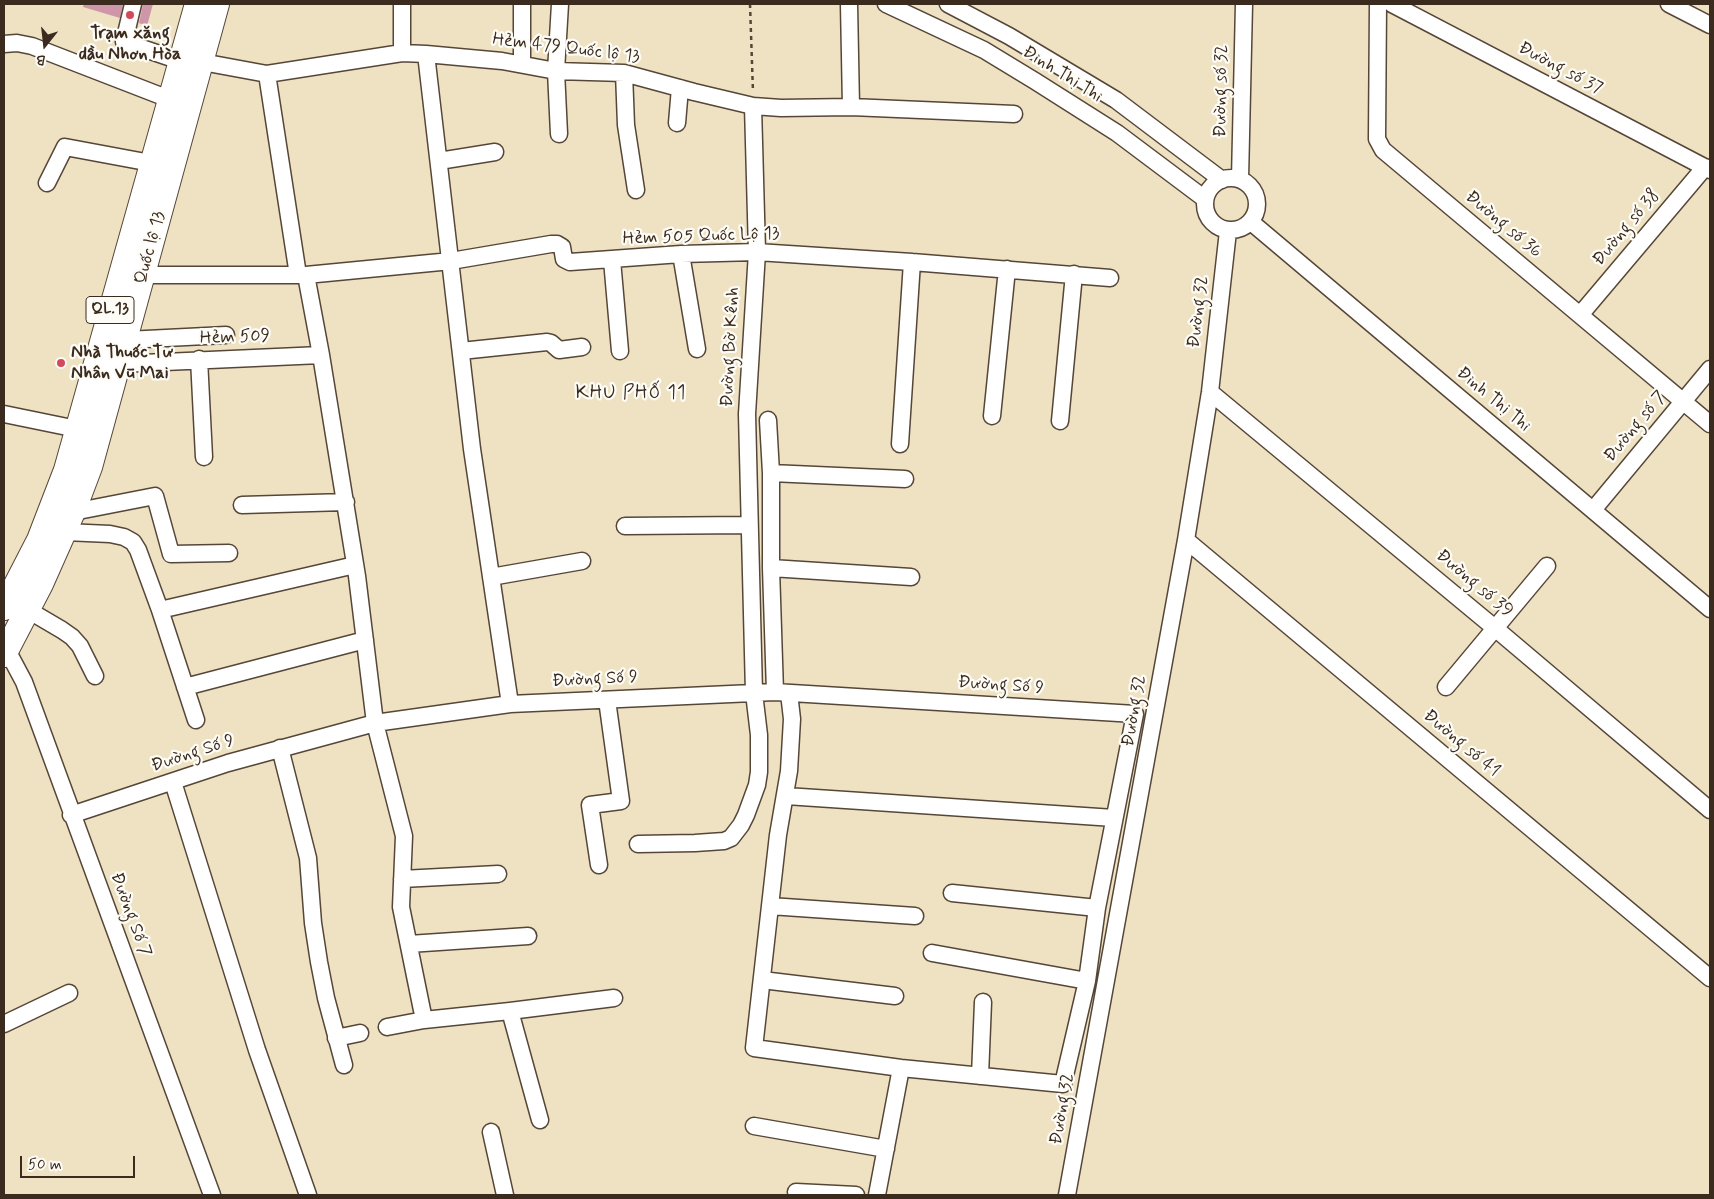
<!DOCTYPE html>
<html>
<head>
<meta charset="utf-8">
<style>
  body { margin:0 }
  #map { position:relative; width:1714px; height:1199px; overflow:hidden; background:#eee2c3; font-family:Mynerve,sans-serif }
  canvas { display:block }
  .frame { position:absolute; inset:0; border:5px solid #3b2a1e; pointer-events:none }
  .north { position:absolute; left:20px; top:20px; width:50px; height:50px; -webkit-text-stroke:4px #fdfcf7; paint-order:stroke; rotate:196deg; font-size:14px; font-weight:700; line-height:20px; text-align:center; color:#3b2a1e }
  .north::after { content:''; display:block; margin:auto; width:18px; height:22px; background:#3b2a1e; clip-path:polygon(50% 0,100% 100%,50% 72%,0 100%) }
  .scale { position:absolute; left:20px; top:1156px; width:115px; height:22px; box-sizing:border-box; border:2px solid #3b2a1e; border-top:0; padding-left:6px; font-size:15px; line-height:18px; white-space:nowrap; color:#3b2a1e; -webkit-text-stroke:4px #fdfcf7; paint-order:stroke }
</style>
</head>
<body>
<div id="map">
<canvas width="1714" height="1199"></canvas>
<div class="frame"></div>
<div class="north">B</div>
<div class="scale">50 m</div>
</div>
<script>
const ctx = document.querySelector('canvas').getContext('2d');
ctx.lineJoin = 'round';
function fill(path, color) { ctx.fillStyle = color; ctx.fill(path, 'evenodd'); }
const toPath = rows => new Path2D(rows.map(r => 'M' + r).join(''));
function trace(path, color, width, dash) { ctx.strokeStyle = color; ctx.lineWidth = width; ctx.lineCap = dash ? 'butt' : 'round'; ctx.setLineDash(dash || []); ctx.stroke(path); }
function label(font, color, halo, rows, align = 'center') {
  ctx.font = font + ' Mynerve,sans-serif'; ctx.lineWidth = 4.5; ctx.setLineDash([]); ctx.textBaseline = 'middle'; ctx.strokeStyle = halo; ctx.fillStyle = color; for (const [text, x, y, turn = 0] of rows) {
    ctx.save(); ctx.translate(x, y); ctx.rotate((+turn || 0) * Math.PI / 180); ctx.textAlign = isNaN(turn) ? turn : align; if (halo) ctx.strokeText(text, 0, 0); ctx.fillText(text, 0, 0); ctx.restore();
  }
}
const building = toPath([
  [84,4,123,4,120,18,83,7],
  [143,4,153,4,147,26,139,23]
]);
const path = toPath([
  [750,4,753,92]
]);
const minor = toPath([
  [133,4,124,42,180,61],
  [522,4,522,64],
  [849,4,851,107],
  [886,4,984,50,1035,81,1117,133,1205,199],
  [948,4,1009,36,1116,100,1222,180],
  [1378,4,1377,139,1383,150,1710,424],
  [1392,4,1710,170],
  [1669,4,1710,25],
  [4,44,17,43,32,46,169,99],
  [402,53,402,4],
  [426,54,472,449,510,704],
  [202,62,267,74,402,53,426,54,502,61,556,71,624,73,694,92,753,106,781,108,851,107,1014,114],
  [624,73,626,125,636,190],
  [267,74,298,275],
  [677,123,680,88],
  [559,134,556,71,560,4],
  [439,161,495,152],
  '1205 204a26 26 0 1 1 52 0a26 26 0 1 1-52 0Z',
  [1240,179,1244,4],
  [47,183,65,147,151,163],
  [1251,222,1710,609],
  [681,254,697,349],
  [612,260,620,351],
  [144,275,306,275,451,261,551,244,557,244,562,247,564,259,570,262,681,254,757,252,912,262,1110,278],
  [306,275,321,355,357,576,375,723,404,836,401,907,424,1020],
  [1580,315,1705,167],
  [126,340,226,335],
  [461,351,547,342,551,343,559,350,582,347],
  [199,359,204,457],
  [120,364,321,355],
  [1210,392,1496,629,1710,810],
  [4,414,77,429],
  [992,416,1007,269],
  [768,420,771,473],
  [1060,421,1074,274],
  [900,444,912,262],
  [242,505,346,502],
  [1593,510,1710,369],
  [73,512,155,496,171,554,229,553],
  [625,526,748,525],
  [65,532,110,534,124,537,133,542,138,550,160,610,196,720],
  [1186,540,1710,978],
  [771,568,911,577],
  [491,577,582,561],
  [28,610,62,630,72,637,80,646,95,676],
  [160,610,355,565],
  [7,650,24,682,212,1195],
  [185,687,365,640],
  [1446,687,1547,566],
  [775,692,771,568,771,473,905,479],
  [280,748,308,858,313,923,319,962,326,998,344,1065],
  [173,782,257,1050,308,1195],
  [786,796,1114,818],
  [71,815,228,763,375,723,510,704,775,692,1135,714,1097,908,1087,981,1063,1084,901,1068,754,1048,778,835,789,771,792,719,789,693],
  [638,844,695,843,724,841,731,838,741,825,746,815,757,785,759,772,759,735,754,693,747,414,757,252,753,106],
  [599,865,590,805,621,801,607,700],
  [402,879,498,874],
  [952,893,1097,908],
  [770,906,915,916],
  [409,944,528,936],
  [932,953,1087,981],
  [762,980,895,996],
  [510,1011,540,1120],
  [4,1024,69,993],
  [387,1027,424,1020,510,1011,614,998],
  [336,1038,360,1033],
  [980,1076,983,1002],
  [754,1126,886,1149],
  [491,1132,505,1195],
  [796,1192,856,1195],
  [877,1195,901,1068],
  [1067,1195,1186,540,1210,392,1228,231]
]);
const highway = toPath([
  [4,608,39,540,66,470,197,4],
  [4,655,41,584,73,512,90,467,217,4]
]);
const markers = [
  [130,15,5,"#d1495b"],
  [61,363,5,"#d1495b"]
];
const shields = [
  [110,310,48]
];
const shieldNames = [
  ["QL.13",110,310]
];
const poiNames = [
  ["Trạm xăng",130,34],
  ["dầu Nhơn Hòa",130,55],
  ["Nhà Thuốc Tư",71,353,"left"],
  ["Nhân Vū Mai",71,374,"left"]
];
const streetNames = [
  ["Hẻm 479 Quốc lộ 13",566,49,7],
  ["Đường số 37",1560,69,28],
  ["Đinh Thị Thi",1062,75,32],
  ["Đường số 32",1222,91,-89],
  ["Đường số 36",1503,225,40],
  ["Đường số 38",1627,228,-50],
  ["Hẻm 505 Quốc Lộ 13",701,237,-2],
  ["Quốc lộ 13",151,248,-75],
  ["Đường 32",1199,312,-83],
  ["Hẻm 509",235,338,-2],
  ["Đường Bờ Kênh",731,347,-87],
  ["Đinh Thị Thi",1493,400,40],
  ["Đường số 7",1636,427,-50],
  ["Đường số 39",1474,584,40],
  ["Đường Số 9",595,680,-3],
  ["Đường Số 9",1001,686,4],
  ["Đường 32",1135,711,-80],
  ["Đường số 41",1461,744,40],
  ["Đường Số 9",193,754,-18],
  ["Đường Số 7",130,915,70],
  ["Đường 32",1063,1109,-80]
];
const neighbourhoodNames = [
  ["KHU PHỐ 11",631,394]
];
fill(building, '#cf96aa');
trace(minor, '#564637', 19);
trace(highway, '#564637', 26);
trace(path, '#564637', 2.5, [4, 4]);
trace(minor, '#fff', 16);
trace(highway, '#fff', 24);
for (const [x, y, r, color] of markers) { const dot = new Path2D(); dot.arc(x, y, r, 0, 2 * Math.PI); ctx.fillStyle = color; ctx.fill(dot); trace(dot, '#fdfcf7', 2); }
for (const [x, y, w] of shields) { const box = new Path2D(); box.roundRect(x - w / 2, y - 13.5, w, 27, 4); ctx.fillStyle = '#fdfcf7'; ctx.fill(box); trace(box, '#3b2a1e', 1); }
label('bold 16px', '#3b2a1e', null, shieldNames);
label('bold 18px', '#3b2a1e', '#fdfcf7', poiNames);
label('18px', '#3b2a1e', '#fdfcf7', streetNames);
ctx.letterSpacing = '1px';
label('19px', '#3b2a1e', '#fdfcf7', neighbourhoodNames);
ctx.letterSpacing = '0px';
</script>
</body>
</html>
